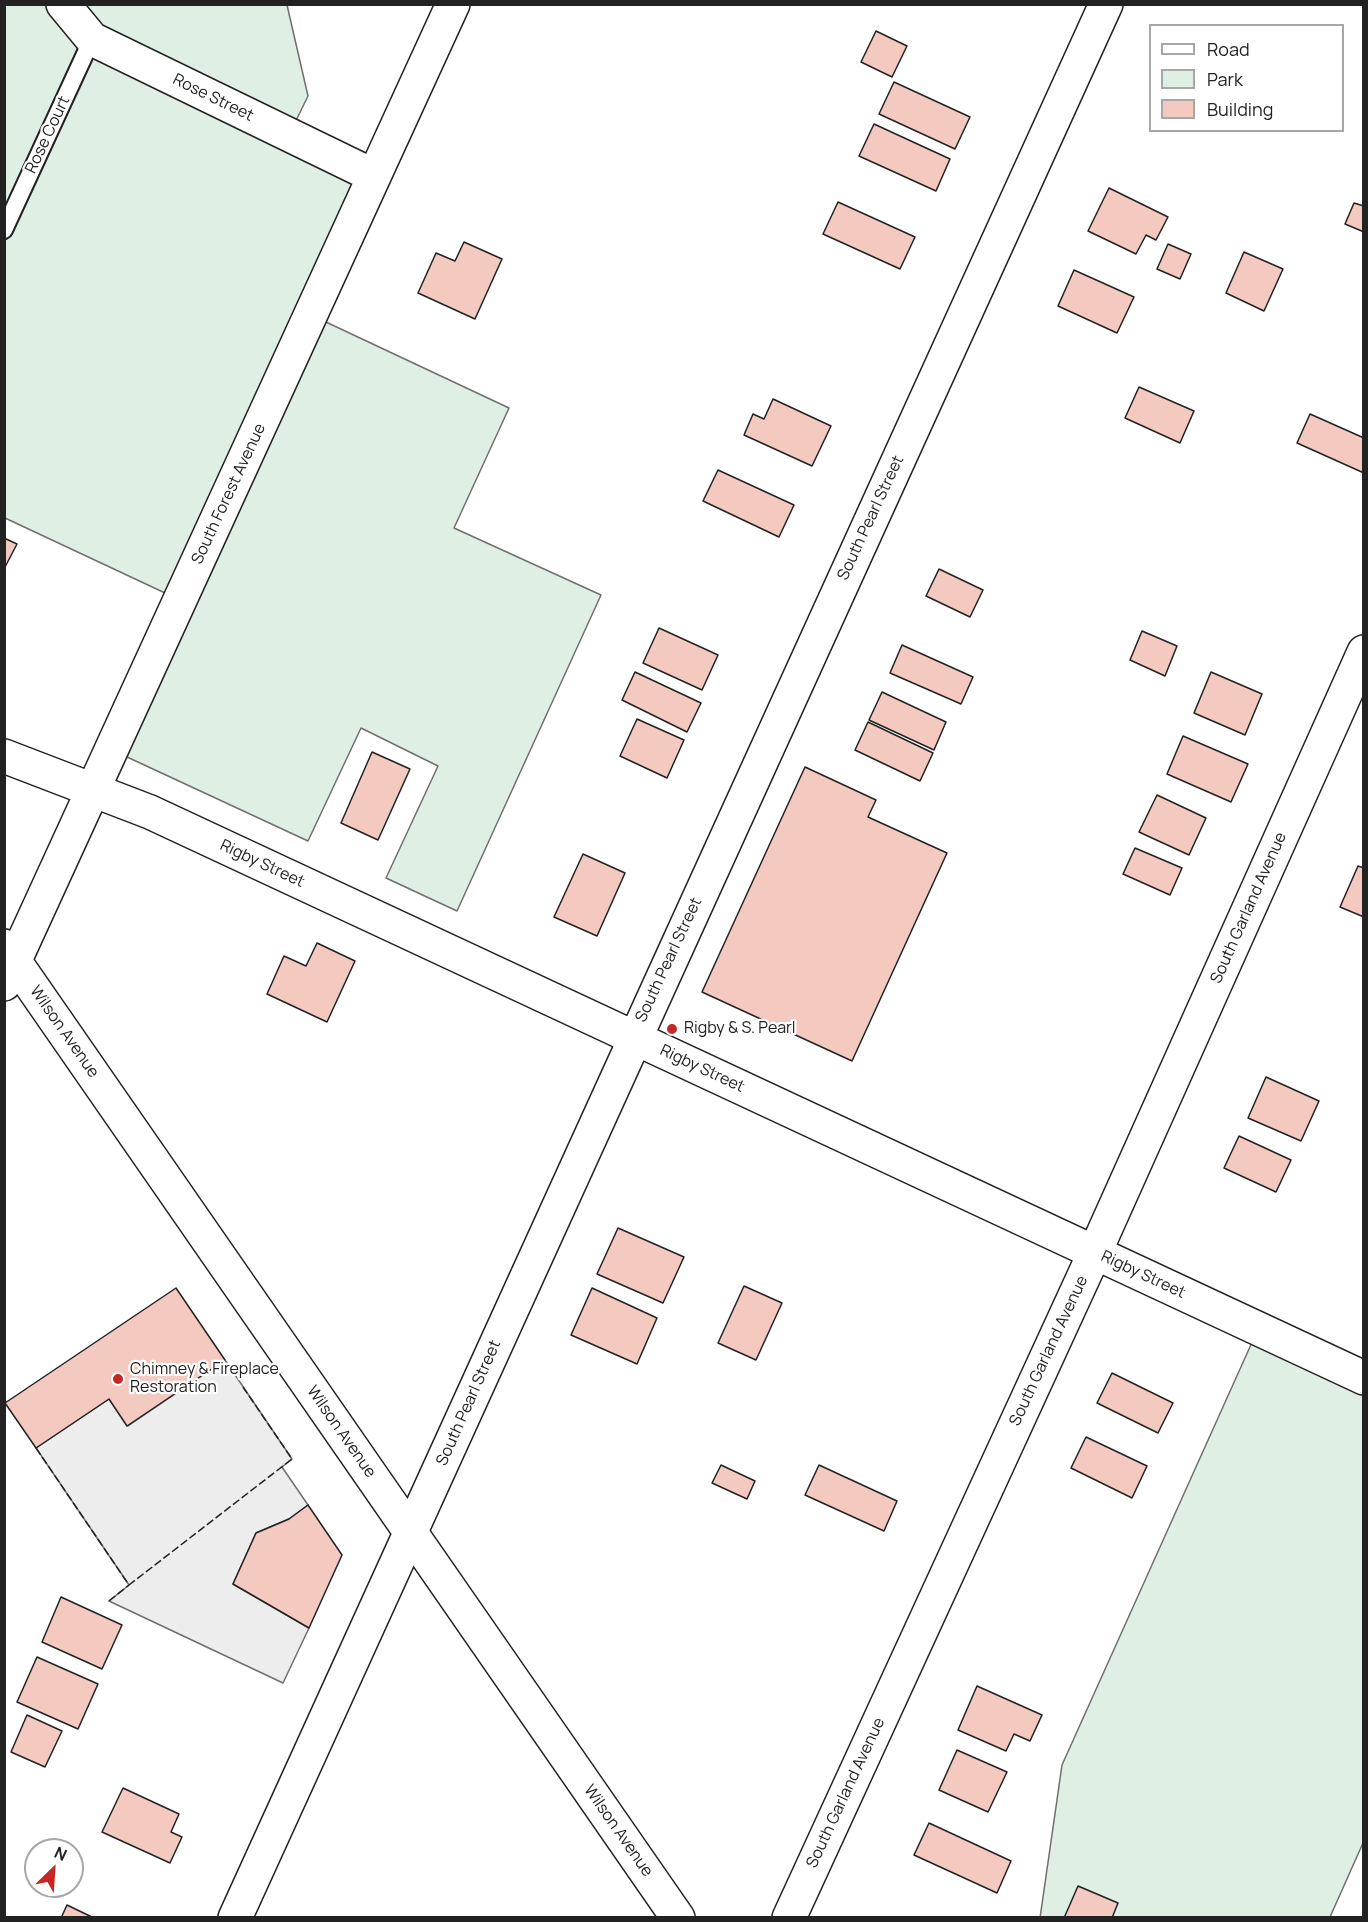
<!DOCTYPE html>
<html>
<head>
<meta charset="utf-8">
<style>
  body { margin:0 }
  #map { position:relative; width:1368px; height:1922px; overflow:hidden; background:#fff; font-family:Manrope,sans-serif }
  canvas { display:block }
  .frame { position:absolute; inset:0; border:6px solid #222; pointer-events:none }
  .legend { position:absolute; left:1149px; top:24px; width:195px; height:108px; box-sizing:border-box; background:#fff; border:2px solid #a7a7a7; margin:0; padding:8px 10px; list-style:none; font-size:18px; color:#222 }
  .legend li { display:flex; align-items:center; gap:12px; height:30px }
  .legend b { width:30px; border:2px solid #a7a7a7 }
  .north { position:absolute; left:24px; top:1838px; width:60px; height:60px; box-sizing:border-box; background:#fff; border:2px solid #a7a7a7; border-radius:50%; rotate:25deg; font-size:16px; font-weight:700; line-height:24px; text-align:center; color:#222 }
  .north::after { content:''; display:block; margin:auto; width:21px; height:27px; background:#c62828; clip-path:polygon(50% 0,100% 100%,50% 72%,0 100%) }
</style>
</head>
<body>
<div id="map">
<canvas width="1368" height="1922"></canvas>
<div class="frame"></div>
<ul class="legend">
<li><b style="height:8px;background:#fff"></b>Road</li>
<li><b style="height:16px;background:#e0efe3"></b>Park</li>
<li><b style="height:16px;background:#f3c9c0"></b>Building</li>
</ul>
<div class="north">N</div>
</div>
<script>
const ctx = document.querySelector('canvas').getContext('2d');
ctx.lineJoin = 'round';
function fill(path, color) { ctx.fillStyle = color; ctx.fill(path, 'evenodd'); }
const toPath = rows => new Path2D(rows.map(r => 'M' + r).join(''));
function trace(path, color, width, dash) { ctx.strokeStyle = color; ctx.lineWidth = width; ctx.lineCap = dash ? 'butt' : 'round'; ctx.setLineDash(dash || []); ctx.stroke(path); }
function label(font, color, halo, rows, align = 'center') {
  ctx.font = font + ' Manrope,sans-serif'; ctx.lineWidth = 4.5; ctx.setLineDash([]); ctx.textBaseline = 'middle'; ctx.strokeStyle = halo; ctx.fillStyle = color; for (const [text, x, y, turn = 0] of rows) {
    ctx.save(); ctx.translate(x, y); ctx.rotate((+turn || 0) * Math.PI / 180); ctx.textAlign = isNaN(turn) ? turn : align; if (halo) ctx.strokeText(text, 0, 0); ctx.fillText(text, 0, 0); ctx.restore();
  }
}
const green = toPath([
  [5,5,287,5,308,96,289,135,374,176,311,315,509,408,454,528,601,595,457,911,386,878,438,766,361,728,308,841,112,750,180,600,5,518,5,5],
  [1258,1329,1363,1378,1363,1843,1330,1917,1040,1918,1062,1765,1258,1329]
]);
const parking = toPath([
  [225,1360,292,1459,282,1467,308,1505,289,1519,256,1533,233,1584,309,1628,283,1683,109,1601,129,1585,36,1448,109,1399,128,1426,225,1360]
]);
const building = toPath([
  [876,31,907,46,892,77,861,62,876,31],
  [894,82,970,117,955,149,879,114,894,82],
  [874,124,950,159,936,191,859,156,874,124],
  [1109,188,1168,217,1156,240,1146,235,1136,254,1088,231,1109,188],
  [838,202,915,237,900,269,823,234,838,202],
  [1354,203,1364,206,1364,232,1345,224,1354,203],
  [464,242,502,259,475,319,418,293,436,253,455,261,464,242],
  [1168,244,1191,254,1180,279,1157,269,1168,244],
  [1244,252,1283,269,1264,311,1226,293,1244,252],
  [1074,270,1134,297,1117,333,1058,306,1074,270],
  [1139,387,1194,411,1180,443,1125,418,1139,387],
  [773,399,831,426,812,466,744,435,753,414,764,419,773,399],
  [1310,414,1364,438,1364,473,1297,443,1310,414],
  [718,470,794,505,779,537,703,501,718,470],
  [4,538,17,544,4,569,4,538],
  [939,569,983,590,970,617,926,596,939,569],
  [659,628,718,655,702,690,643,663,659,628],
  [1142,631,1177,646,1165,676,1130,660,1142,631],
  [902,645,973,677,961,704,890,673,902,645],
  [635,672,701,703,687,732,622,700,635,672],
  [1211,672,1262,694,1245,735,1194,713,1211,672],
  [882,692,946,722,934,750,869,720,882,692],
  [637,719,684,740,667,778,620,756,637,719],
  [868,722,933,753,920,781,855,750,868,722],
  [1183,736,1248,764,1231,802,1167,774,1183,736],
  [372,752,410,769,378,840,341,823,372,752],
  [805,767,876,800,868,817,947,853,852,1061,702,992,805,767],
  [1157,795,1206,818,1189,855,1139,832,1157,795],
  [1135,848,1182,868,1170,895,1123,874,1135,848],
  [583,854,625,873,597,936,554,917,583,854],
  [1358,866,1364,868,1364,917,1340,907,1358,866],
  [317,943,355,961,327,1022,267,994,284,956,306,966,317,943],
  [1266,1077,1319,1101,1301,1141,1248,1118,1266,1077],
  [1239,1136,1291,1160,1276,1192,1224,1168,1239,1136],
  [618,1228,684,1257,663,1303,597,1274,618,1228],
  [744,1286,782,1303,756,1360,718,1343,744,1286],
  [176,1288,225,1360,127,1426,109,1399,36,1448,5,1403,176,1288],
  [592,1288,657,1318,637,1364,571,1335,592,1288],
  [1112,1373,1173,1403,1158,1433,1097,1403,1112,1373],
  [1086,1437,1147,1466,1132,1498,1071,1468,1086,1437],
  [721,1465,755,1481,747,1499,712,1483,721,1465],
  [819,1465,897,1501,884,1531,805,1495,819,1465],
  [308,1505,342,1555,309,1628,233,1584,256,1533,289,1519,308,1505],
  [61,1597,122,1625,102,1669,42,1642,61,1597],
  [37,1657,98,1684,78,1729,17,1702,37,1657],
  [977,1686,1042,1715,1030,1741,1014,1734,1006,1751,958,1730,977,1686],
  [27,1715,62,1731,45,1767,11,1752,27,1715],
  [957,1750,1007,1772,988,1812,939,1790,957,1750],
  [123,1788,179,1814,171,1832,182,1837,170,1863,102,1832,123,1788],
  [929,1823,1011,1861,997,1893,914,1855,929,1823],
  [1078,1886,1118,1903,1112,1918,1064,1918,1078,1886],
  [67,1905,94,1918,61,1918,67,1905]
]);
const service = toPath([
  [4,230,92,39]
]);
const minor = toPath([
  [63,4,92,39,374,176],
  [4,756,150,812,1364,1378],
  [4,984,453,4],
  [235,1918,1106,4],
  [789,1918,1095,1252,1364,652]
]);
const secondary = toPath([
  [4,946,678,1918]
]);
const fence = toPath([
  [36,1448,129,1585,292,1459,243,1387],
  [109,1601,129,1585]
]);
const markers = [
  [672,1029,6,"#c62828"],
  [118,1379,6,"#c62828"]
];
const streetNames = [
  ["Rose Street",213,98,26],
  ["Rose Court",48,135,-65],
  ["South Forest Avenue",229,494,-65],
  ["South Pearl Street",871,518,-65],
  ["Rigby Street",262,864,25],
  ["South Garland Avenue",1249,908,-66],
  ["South Pearl Street",669,960,-65],
  ["Wilson Avenue",64,1032,55],
  ["Rigby Street",702,1069,25],
  ["Rigby Street",1143,1275,25],
  ["South Garland Avenue",1049,1351,-65],
  ["South Pearl Street",469,1403,-66],
  ["Wilson Avenue",341,1432,55],
  ["South Garland Avenue",846,1793,-65],
  ["Wilson Avenue",618,1831,55]
];
const poiNames = [
  ["Rigby & S. Pearl",684,1029],
  ["Chimney & Fireplace",130,1370],
  ["Restoration",130,1388]
];
fill(green, '#e0efe3');
trace(green, '#6f6f6f', 1.5);
fill(parking, '#ededed');
trace(parking, '#6f6f6f', 1.5);
fill(building, '#f3c9c0');
trace(building, '#222', 1.5);
trace(service, '#222', 20);
trace(minor, '#222', 36);
trace(secondary, '#222', 36);
trace(service, '#fff', 16);
trace(minor, '#fff', 33);
trace(secondary, '#fff', 33);
trace(fence, '#222', 1.5, [8, 3]);
for (const [x, y, r, color] of markers) { const dot = new Path2D(); dot.arc(x, y, r, 0, 2 * Math.PI); ctx.fillStyle = color; ctx.fill(dot); trace(dot, '#fff', 2); }
label('16px', '#222', '#fff', streetNames);
label('16px', '#222', '#fff', poiNames, 'left');
</script>
</body>
</html>
